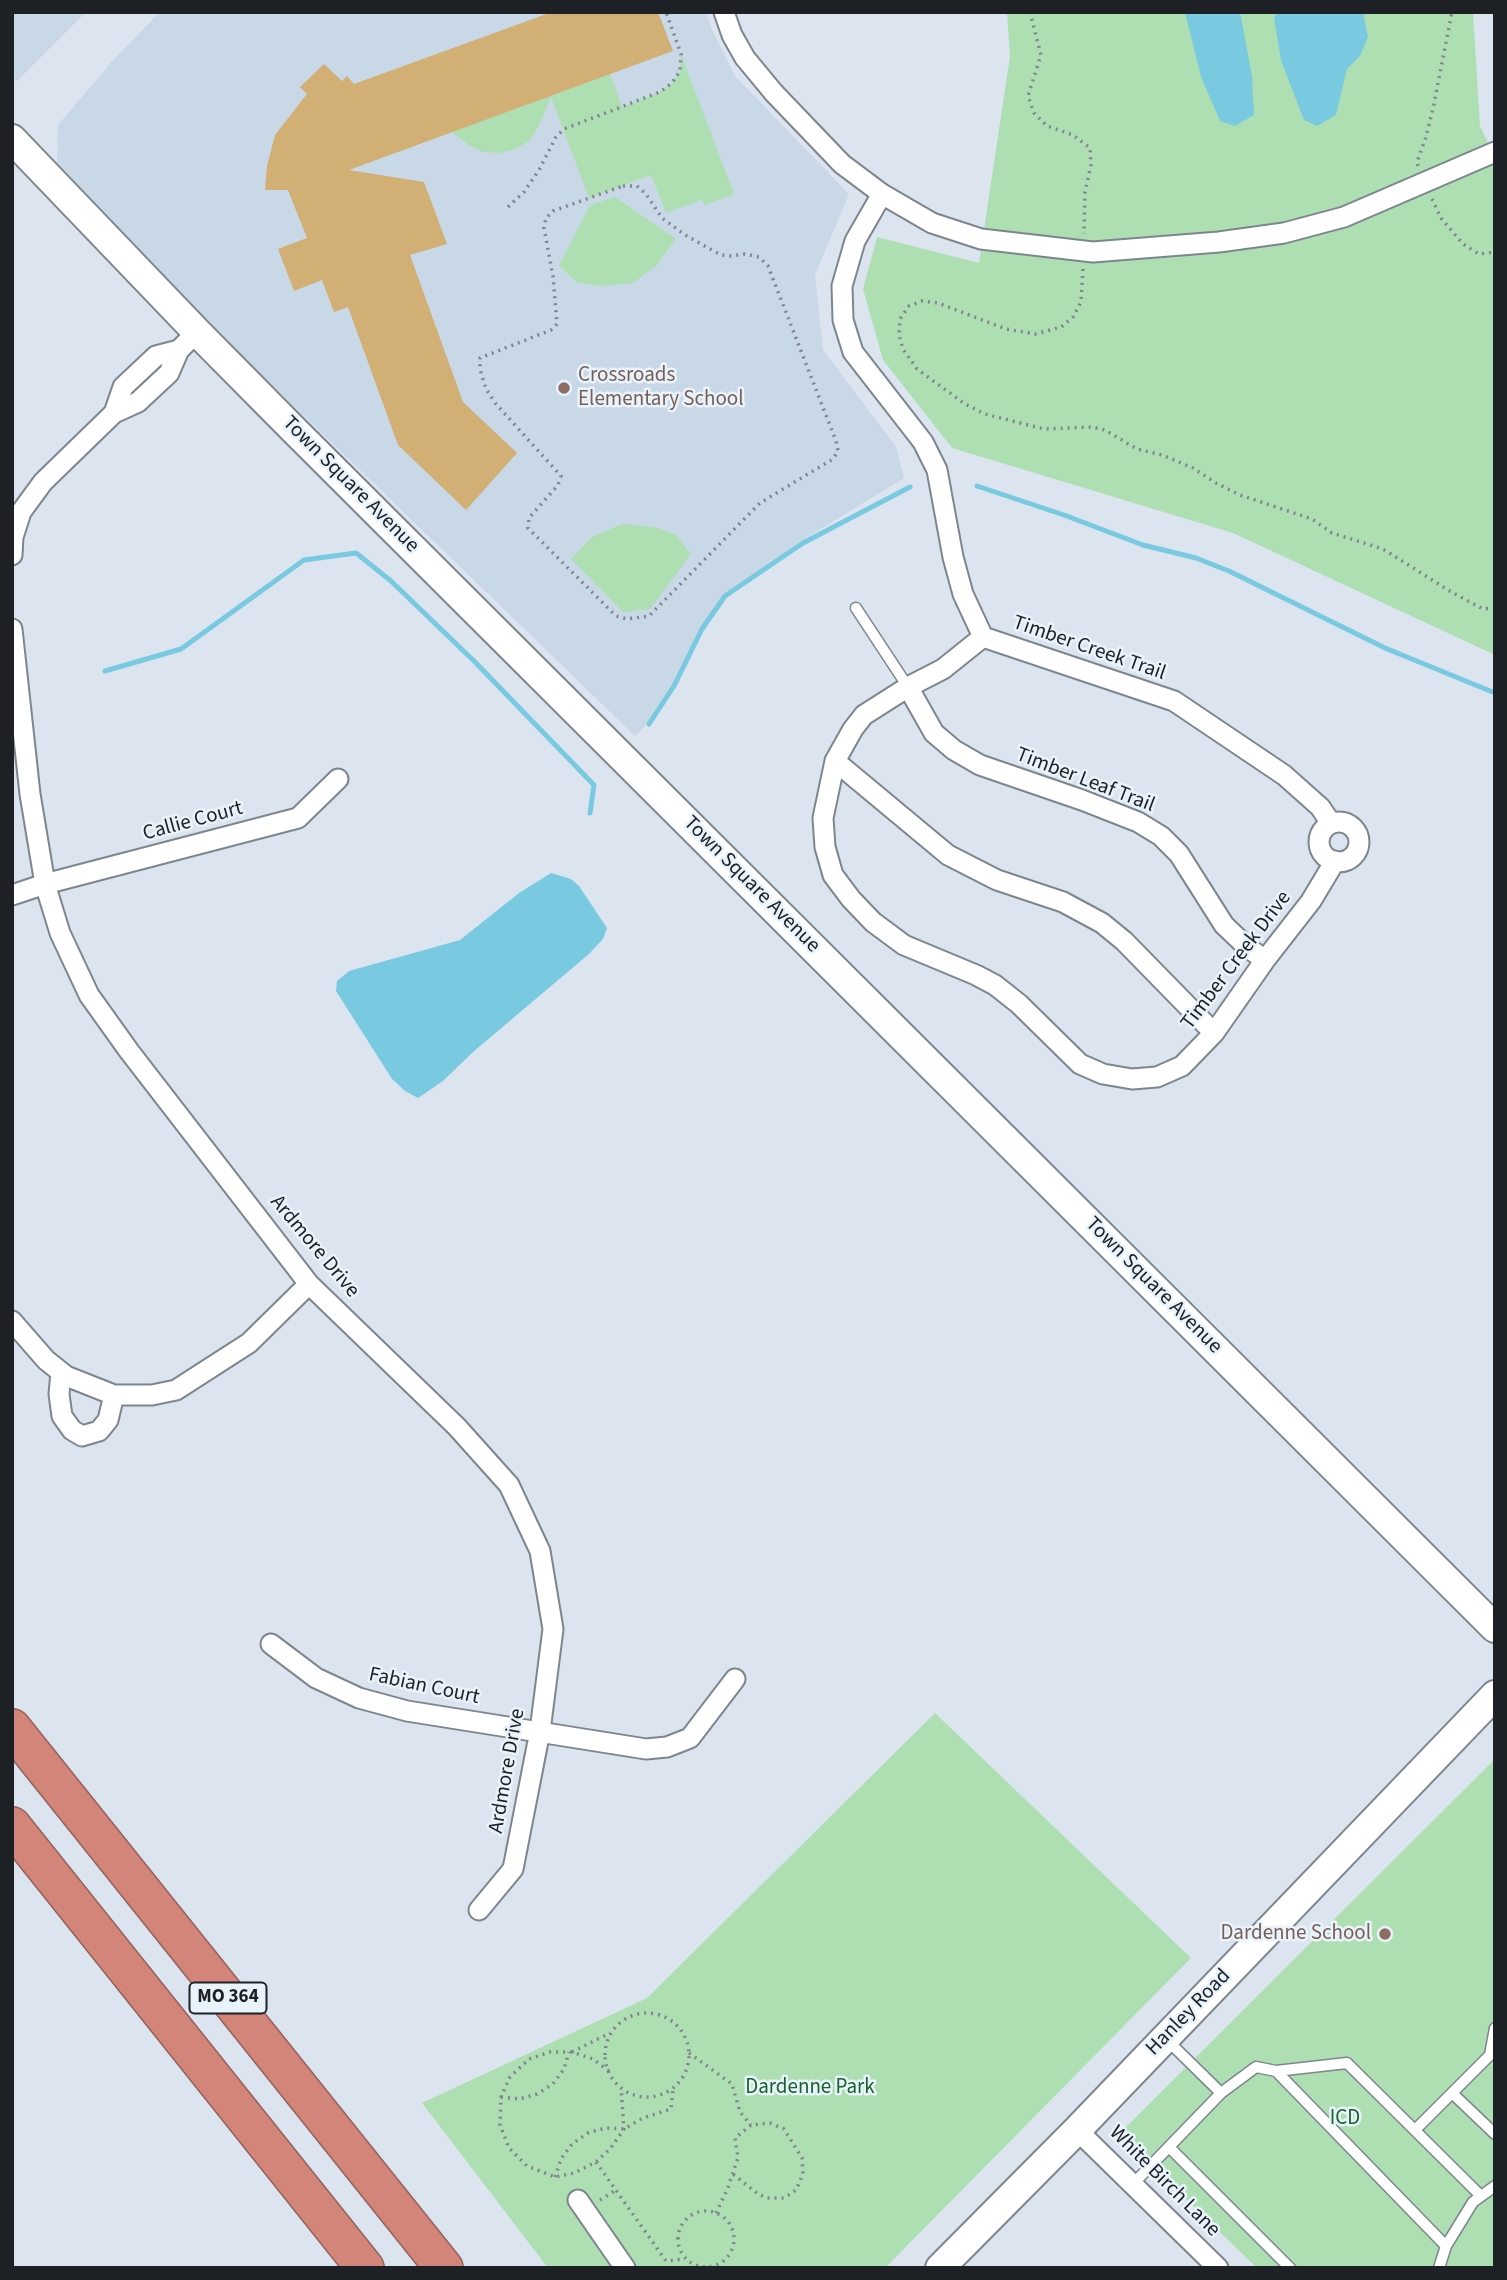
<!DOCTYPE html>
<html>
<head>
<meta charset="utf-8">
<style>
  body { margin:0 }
  #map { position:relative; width:1507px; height:2280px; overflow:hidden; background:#dce5ef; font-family:"Source Sans 3",sans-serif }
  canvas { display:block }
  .frame { position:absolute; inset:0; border:14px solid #1d2024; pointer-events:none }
</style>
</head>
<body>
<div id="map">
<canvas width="1507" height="2280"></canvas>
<div class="frame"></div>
</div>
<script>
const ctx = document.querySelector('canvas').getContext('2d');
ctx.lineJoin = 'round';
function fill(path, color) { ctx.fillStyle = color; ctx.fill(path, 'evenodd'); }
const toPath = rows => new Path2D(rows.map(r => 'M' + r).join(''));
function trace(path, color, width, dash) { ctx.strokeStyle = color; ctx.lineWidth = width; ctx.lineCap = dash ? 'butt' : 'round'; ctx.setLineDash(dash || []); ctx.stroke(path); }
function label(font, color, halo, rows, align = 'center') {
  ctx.font = font + ' "Source Sans 3",sans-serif'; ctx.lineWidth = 5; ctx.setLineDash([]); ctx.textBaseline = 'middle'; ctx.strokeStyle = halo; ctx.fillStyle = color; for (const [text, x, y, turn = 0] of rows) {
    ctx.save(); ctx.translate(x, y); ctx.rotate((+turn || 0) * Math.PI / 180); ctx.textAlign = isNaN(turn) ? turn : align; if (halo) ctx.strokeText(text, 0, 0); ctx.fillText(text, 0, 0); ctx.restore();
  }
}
const built = toPath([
  [12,12,86,12,17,81,12,77],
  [160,12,706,12,712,30,735,76,849,194,815,275,823,350,896,447,904,478,801,541,724,596,701,628,673,685,648,723,635,736,206,321,57,163,58,125,114,59]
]);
const green = toPath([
  [1007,12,1473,12,1480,126,1495,158,1495,655,1233,533,952,448,883,360,863,289,877,237,979,263,1010,56],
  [681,54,734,194,705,205,701,200,666,213,651,175,589,198,551,97,541,121,530,140,516,149,499,153,483,152,470,146,452,132,610,74,622,107,660,92,672,83,680,71],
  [615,197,676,239,657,265,633,283,601,286,578,283,559,266,590,205],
  [622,524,654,527,675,534,691,554,650,609,623,612,571,559,592,537],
  [935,1713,1191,1958,885,2268,548,2268,422,2103,647,1998],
  [1495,1759,1495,2268,1257,2268,1119,2134]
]);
const water = toPath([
  [1185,12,1240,12,1252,76,1254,115,1235,126,1220,121,1201,77],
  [1278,12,1363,12,1368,37,1360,56,1347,69,1336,115,1317,126,1304,120,1281,60,1274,18],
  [551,873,571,879,579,886,607,928,603,939,589,954,473,1052,443,1081,418,1098,405,1091,392,1079,336,991,337,981,349,971,460,940,519,893]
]);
const stream = toPath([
  [977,486,1064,515,1143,545,1196,558,1229,571,1385,648,1495,693],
  [105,671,181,649,304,560,356,553,391,581,475,662,594,785,590,813],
  [649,724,674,686,702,629,725,596,803,543,910,487]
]);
const building = toPath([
  [552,12,658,12,673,51,349,170,424,182,447,244,410,255,463,402,517,453,466,510,398,445,348,307,334,312,322,280,294,291,278,249,307,238,288,190,265,190,267,166,275,135,307,94,300,87,324,64,342,81,347,76,354,84]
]);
const path = toPath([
  [1030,12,1041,55,1028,96,1034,113,1047,126,1073,135,1090,148,1091,165,1085,192,1084,234],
  [1418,166,1417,162,1425,140,1433,109,1452,12],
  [623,186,637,186,646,194,662,218,685,235,721,255,732,256,745,254,759,257,768,266,836,441,838,451,833,459,760,503,649,616,627,619,616,616,528,528,529,518,558,485,561,476,496,404,486,389,480,369,480,358,551,330,557,324,553,276,544,228,546,218,553,211,623,186],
  [1432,199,1441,218,1463,244,1479,254,1495,252],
  [508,207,524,192,539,170,556,137,564,129,660,92,672,83,680,71,681,54,666,12],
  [1083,269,1081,302,1073,317,1061,327,1035,334,1006,329,938,303,922,301,909,306,900,319,899,335,903,349,917,369,965,404,985,414,1044,429,1092,427,1105,430,1137,449,1162,455,1193,468,1216,483,1240,495,1312,519,1332,533,1383,549,1448,590,1483,609,1495,608],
  '605 2055a42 42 0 1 1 84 0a42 42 0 1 1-84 0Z',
  [572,2052,610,2033],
  [689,2053,732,2084,740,2112,751,2125],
  [609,2071,593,2059,572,2052,550,2052,529,2059,510,2077,501,2097,500,2125,509,2148,527,2166,555,2177,574,2173,596,2162,610,2149,624,2129,621,2088],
  [501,2097,519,2099,537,2094,553,2084,564,2069,569,2052],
  [596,2162,666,2261,685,2259],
  [555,2177,561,2159,572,2144,588,2133,605,2128,624,2129,643,2118,671,2109,673,2090],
  [600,2200,616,2190],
  '678 2239a28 28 0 1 1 56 0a28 28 0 1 1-56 0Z',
  [716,2213,727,2190,738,2158,735,2138,751,2125,770,2123,784,2129,802,2158,803,2174,796,2190,784,2198,767,2198,758,2194,733,2174]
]);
const lane = toPath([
  [856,608,908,687],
  [1276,2071,1347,2063,1481,2196],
  [1221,2093,1256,2067,1276,2071,1446,2246],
  [1452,2093,1495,2134],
  [1415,2130,1490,2055,1495,2028],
  [1169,2147,1290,2268],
  [1133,2184,1221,2093,1167,2040],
  [1439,2268,1446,2246,1473,2202,1495,2186]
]);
const street = toPath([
  [724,12,732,35,745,58,774,93,842,164,882,194,932,223,981,239,1093,252,1219,242,1284,233,1344,217,1495,152],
  [882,194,855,241,842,286,843,320,853,352,923,442,937,470,953,557,963,594,983,637,1174,701,1284,775,1320,807,1331,823],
  [114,413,123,387,156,356,179,350],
  [12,555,13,537,21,512,43,482,114,413,138,402,169,373,179,350,197,332],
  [12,629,30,794,45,884,60,933,89,995,129,1051,309,1284,457,1427,509,1485,540,1551,553,1629,540,1731,513,1869,479,1910],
  [983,637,943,669,908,687,864,715,853,729,835,761,823,818,825,847,833,875,851,899,873,922,904,945,976,975,995,985,1019,1004,1080,1064,1103,1074,1132,1079,1157,1077,1182,1066,1214,1033,1265,960,1311,901,1335,861],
  [908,687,934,733,954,750,980,765,1082,800,1138,822,1161,836,1179,854,1224,925,1247,947,1265,960],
  [835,761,948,855,997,880,1063,902,1102,923,1124,941,1214,1033],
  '1319 842a20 20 0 1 1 40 0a20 20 0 1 1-40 0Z',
  [12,895,45,884,298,818,338,779],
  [12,1321,46,1360,66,1376,114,1395,152,1395,176,1390,249,1343,309,1284],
  [61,1372,59,1394,62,1416,72,1430,82,1436,99,1431,108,1420,114,1395],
  [271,1644,316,1678,359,1698,407,1711,646,1749,667,1747,690,1738,735,1679],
  [1077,2130,1218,2268],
  [578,2200,625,2268]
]);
const secondary = toPath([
  [12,139,197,332,296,432,1495,1628],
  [940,2268,1077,2130,1495,1695]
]);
const highway = toPath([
  [12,1728,444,2268],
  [12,1826,365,2268]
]);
const markers = [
  [564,388,7,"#8d6e63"],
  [1385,1934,7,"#8d6e63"]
];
const shields = [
  [228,1998,77]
];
const shieldNames = [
  ["MO 364",228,1998]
];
const educationNames = [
  ["Crossroads",578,376],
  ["Elementary School",578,400],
  ["Dardenne School",1371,1934,"right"]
];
const streetNames = [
  ["Town Square Avenue",350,485,45],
  ["Timber Creek Trail",1089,649,19],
  ["Timber Leaf Trail",1085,781,21],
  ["Callie Court",193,822,-15],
  ["Town Square Avenue",751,885,45],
  ["Timber Creek Drive",1237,961,-53],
  ["Ardmore Drive",314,1247,50],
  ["Town Square Avenue",1153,1286,45],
  ["Fabian Court",424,1687,12],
  ["Ardmore Drive",508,1771,-80],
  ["Hanley Road",1189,2013,-46],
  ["White Birch Lane",1164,2182,45]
];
const parkNames = [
  ["Dardenne Park",810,2088],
  ["ICD",1345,2119]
];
fill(built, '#c8d8e7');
fill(green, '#aedfb2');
fill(water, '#79cae0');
trace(stream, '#79cae0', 5);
fill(building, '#d1af75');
trace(lane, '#7d868e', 13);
trace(street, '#7d868e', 23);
trace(secondary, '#7d868e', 32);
trace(highway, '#93625c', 40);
trace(path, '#7f858c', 3.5, [2, 5]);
trace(lane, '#fff', 10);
trace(street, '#fff', 19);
trace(secondary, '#fff', 28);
trace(highway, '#d3857a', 37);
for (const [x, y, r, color] of markers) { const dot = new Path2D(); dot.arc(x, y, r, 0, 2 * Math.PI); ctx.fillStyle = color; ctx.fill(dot); trace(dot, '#e9f3fc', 2.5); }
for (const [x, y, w] of shields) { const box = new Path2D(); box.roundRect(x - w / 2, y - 15.5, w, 31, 5); ctx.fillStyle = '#e9f3fc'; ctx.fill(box); trace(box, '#1d2024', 2); }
label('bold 19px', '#1d2024', null, shieldNames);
label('21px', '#785e54', '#e9f3fc', educationNames, 'left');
label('21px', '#1d2024', '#e9f3fc', streetNames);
label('21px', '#196229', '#e9f3fc', parkNames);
</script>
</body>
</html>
